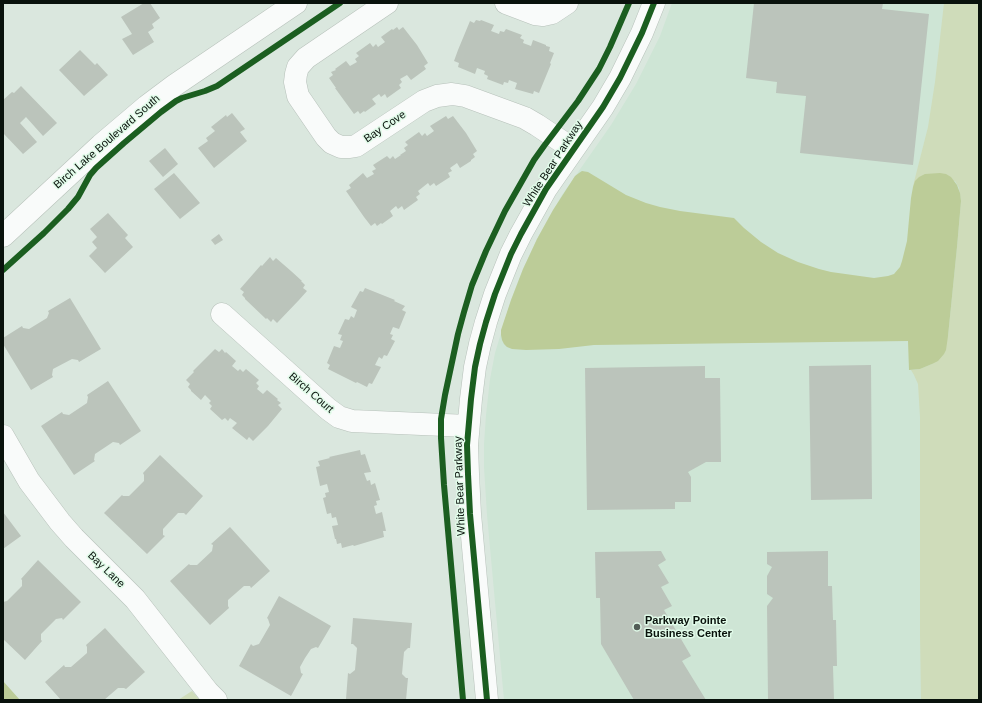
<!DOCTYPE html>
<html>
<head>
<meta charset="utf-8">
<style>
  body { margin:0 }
  #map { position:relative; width:982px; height:703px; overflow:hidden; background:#dae7de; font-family:Arial,sans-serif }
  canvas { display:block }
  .frame { position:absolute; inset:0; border:4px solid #09120c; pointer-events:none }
</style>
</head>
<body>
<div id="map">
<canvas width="982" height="703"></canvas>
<div class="frame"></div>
</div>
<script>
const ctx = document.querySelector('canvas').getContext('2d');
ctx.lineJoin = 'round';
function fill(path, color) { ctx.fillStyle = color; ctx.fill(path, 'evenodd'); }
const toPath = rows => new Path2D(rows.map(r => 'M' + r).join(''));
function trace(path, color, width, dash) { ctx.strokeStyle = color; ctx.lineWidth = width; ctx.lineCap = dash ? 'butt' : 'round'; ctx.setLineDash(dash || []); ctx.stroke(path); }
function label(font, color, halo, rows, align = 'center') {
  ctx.font = font + ' Arial,sans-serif'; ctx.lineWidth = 3; ctx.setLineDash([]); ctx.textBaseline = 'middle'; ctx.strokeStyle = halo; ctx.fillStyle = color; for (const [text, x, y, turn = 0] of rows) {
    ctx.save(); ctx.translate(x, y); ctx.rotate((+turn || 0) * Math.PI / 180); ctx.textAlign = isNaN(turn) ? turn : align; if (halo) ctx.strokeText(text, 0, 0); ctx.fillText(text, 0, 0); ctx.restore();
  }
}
const built = toPath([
  [672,3,979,3,979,131,939,700,504,700,487,515,484,467,484,444,486,415,490,379,495,353,511,300,523,269,537,239,562,195,611,125,636,84,660,36]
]);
const green = toPath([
  [944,3,979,3,979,700,921,700,920,634,920,417,918,384,914,375,911,370,920,369,932,364,948,336,957,247,961,201,959,188,955,181,913,187,911,198,914,182,928,127,935,82],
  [192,691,200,700,178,700]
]);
const forest = toPath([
  [582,171,588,172,626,195,646,203,660,207,680,211,734,218,744,228,761,242,778,253,798,262,819,269,831,272,874,278,888,276,894,274,900,267,902,261,907,241,911,198,913,187,915,181,919,177,925,174,940,173,946,174,951,177,957,185,960,193,961,201,957,247,948,336,946,350,944,354,938,361,932,364,920,369,909,370,908,341,594,345,559,349,526,350,512,349,507,347,504,344,502,340,501,335,501,330,511,300,523,269,537,239,553,210,575,176,579,173],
  [3,681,20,700,3,700]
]);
const building = toPath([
  [144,3,150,3,160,18,152,24,154,28,148,32,154,42,133,55,122,39,132,34,121,17],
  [754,3,883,3,882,9,929,14,913,165,800,153,806,96,776,93,777,82,746,78],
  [476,20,480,21,481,20,494,25,491,31,499,34,500,31,504,32,506,29,522,35,520,38,524,40,523,43,531,46,533,40,546,45,546,46,550,47,549,51,554,53,550,63,551,64,539,93,534,91,533,94,515,89,517,83,509,80,508,83,504,82,503,85,487,79,488,76,484,74,485,71,477,68,475,74,458,67,459,63,454,61,458,50,470,21,474,23],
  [397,27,399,30,403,27,417,45,428,63,424,66,426,69,411,80,407,75,400,79,402,82,399,85,401,88,387,98,385,94,381,97,379,94,372,99,376,104,365,112,364,111,360,114,358,111,354,114,335,88,336,88,329,78,333,75,331,72,336,70,335,69,346,61,350,66,357,62,355,59,359,56,356,53,370,43,373,47,376,44,378,47,385,42,381,37,392,29,393,30],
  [80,50,95,65,97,63,108,75,84,96,59,70],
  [21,86,57,123,43,136,26,117,20,123,37,142,23,154,3,133,3,100,12,92,14,93],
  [232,113,245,129,240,132,247,141,214,168,198,148,208,141,206,138,215,131,211,127,226,115,227,117],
  [446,116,448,119,453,116,466,133,477,151,473,154,475,157,471,160,471,161,460,168,457,163,450,168,452,171,448,173,450,177,436,186,434,183,430,186,428,183,418,191,420,194,416,197,418,200,404,210,402,206,398,209,396,206,390,211,393,216,382,224,381,223,377,226,375,223,371,226,364,217,346,191,351,188,349,185,363,173,367,178,374,174,372,171,376,169,373,165,387,156,390,159,393,156,395,159,401,155,400,155,406,151,404,148,408,145,405,142,419,132,422,136,425,133,427,136,434,131,430,126],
  [165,148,178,164,163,177,149,161],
  [174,173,200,203,180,219,154,189],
  [108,213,128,235,125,238,133,247,105,273,89,256,97,248,92,242,97,237,90,229],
  [219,234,223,240,215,245,211,240],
  [270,257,273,261,276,258,291,271,302,281,301,281,305,285,303,288,307,291,299,300,277,323,273,319,271,322,267,318,266,319,245,299,245,298,242,295,244,292,240,289,261,265,262,266],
  [365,288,395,300,394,301,405,306,402,310,406,312,399,329,393,327,390,334,393,335,391,339,395,341,387,356,384,355,382,359,379,357,375,365,381,367,372,384,369,383,367,387,357,382,356,383,328,369,330,365,327,363,334,346,340,348,343,341,340,340,342,335,338,334,345,319,349,320,351,316,354,318,357,310,351,307,360,291,363,292],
  [70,298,101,349,79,362,78,360,72,359,53,369,52,375,53,377,31,390,3,344,3,338,22,326,23,328,29,329,47,318,49,313,48,311],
  [215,349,219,352,222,349,225,353,226,352,236,361,232,366,238,371,240,369,243,372,246,369,259,380,256,383,259,386,257,389,263,394,267,390,278,399,277,400,281,403,278,405,282,409,268,426,253,441,249,437,247,440,232,428,237,423,230,418,228,421,225,418,222,420,210,409,212,406,209,403,211,401,205,395,201,400,191,391,191,390,188,387,190,384,186,380,194,372,193,371],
  [871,365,872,499,811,500,809,366],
  [705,366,705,378,720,378,721,462,706,462,688,472,691,477,691,502,675,502,675,509,587,510,585,368],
  [108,381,141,431,120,445,119,443,113,442,95,454,94,460,95,461,74,475,41,426,62,412,63,414,69,415,87,403,88,397,87,395],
  [360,450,361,455,365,454,371,472,364,473,367,481,370,480,371,485,375,483,380,500,376,501,377,505,374,506,376,514,382,512,386,531,383,531,384,537,354,546,353,545,342,548,341,543,337,544,336,539,335,539,332,526,338,525,336,517,332,518,331,513,327,514,323,498,326,497,325,493,329,492,327,484,320,486,316,467,320,466,318,461,330,458,329,457],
  [160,455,203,496,186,515,184,513,178,513,163,529,163,535,165,536,147,554,104,513,122,495,123,496,129,496,144,481,144,475,143,473],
  [3,512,21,536,3,549],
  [230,527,270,571,251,588,250,586,244,586,228,600,228,606,229,608,210,625,170,581,189,564,190,565,197,565,212,551,213,545,211,544],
  [661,551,666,560,658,565,669,583,661,587,672,606,664,610,691,656,682,661,706,700,634,700,601,644,600,598,596,598,595,552],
  [828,551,828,586,832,586,833,620,836,620,837,666,833,666,834,700,768,700,767,606,773,598,767,594,767,576,772,567,767,564,767,552],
  [38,560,81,602,63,620,62,618,56,619,41,634,41,640,42,641,25,660,3,639,3,602,7,601,22,586,22,580,21,579],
  [279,596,331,626,318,648,316,647,311,649,305,658,300,667,301,673,303,674,291,696,239,666,251,644,253,646,259,644,270,625,268,619,267,618],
  [353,618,412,623,410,648,408,648,404,652,402,674,406,678,408,678,406,700,360,700,346,699,348,673,350,674,355,670,357,648,353,644,351,644],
  [105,628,145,672,126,689,124,688,118,688,104,700,61,700,45,682,64,665,65,667,71,667,87,653,87,647,86,645]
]);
const minor = toPath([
  [387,3,306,58,298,67,296,74,295,82,298,96,326,137,332,143,341,147,350,147,356,146,424,101,437,96,452,94,465,96,525,118,537,125,573,149],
  [506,3,535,14,543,15,552,13,567,3],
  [3,236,101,145,147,106,175,85,296,3],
  [222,314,328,409,339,417,352,421,468,426],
  [3,436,29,481,60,522,74,538,135,599,208,692,216,700],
  [487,700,470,514,468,474,467,445,471,399,475,367,480,344,486,322,495,294,511,254,521,234,546,189,603,107,620,78,642,33,654,3]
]);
const cycleway = toPath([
  [3,270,44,233,68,209,78,197,90,175,96,168,124,143,161,112,176,101,182,98,205,91,217,86,340,3],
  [463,700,444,485,441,438,441,419,445,395,458,334,464,312,472,285,486,251,505,211,534,160,544,146,578,101,599,69,610,47,629,3],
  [487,700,470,514,468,474,467,445,471,399,475,367,480,344,486,322,495,294,511,254,521,234,546,189,603,107,620,78,642,33,654,3]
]);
const markers = [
  [637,627,4,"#525d56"]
];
const streetNames = [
  ["Bay Cove",385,127,-34],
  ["Birch Lake Boulevard South",107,142,-41],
  ["White Bear Parkway",553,164,-57],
  ["Birch Court",311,393,41],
  ["White Bear Parkway",460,486,-92],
  ["Bay Lane",106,570,44]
];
const poiNames = [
  ["Parkway Pointe",645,621],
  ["Business Center",645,634]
];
fill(built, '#cee5d5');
fill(green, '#cfdcba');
fill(forest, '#bccc98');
fill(building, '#bbc4bb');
trace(minor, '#b7c1ba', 23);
trace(minor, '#f9fbfa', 22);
trace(cycleway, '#1b5e20', 6);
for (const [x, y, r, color] of markers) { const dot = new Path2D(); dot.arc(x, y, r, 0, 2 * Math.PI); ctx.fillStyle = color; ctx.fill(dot); trace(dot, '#e1fbe9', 1.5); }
label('11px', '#09120c', '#e1fbe9', streetNames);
label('bold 11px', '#09120c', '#e1fbe9', poiNames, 'left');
</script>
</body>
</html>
